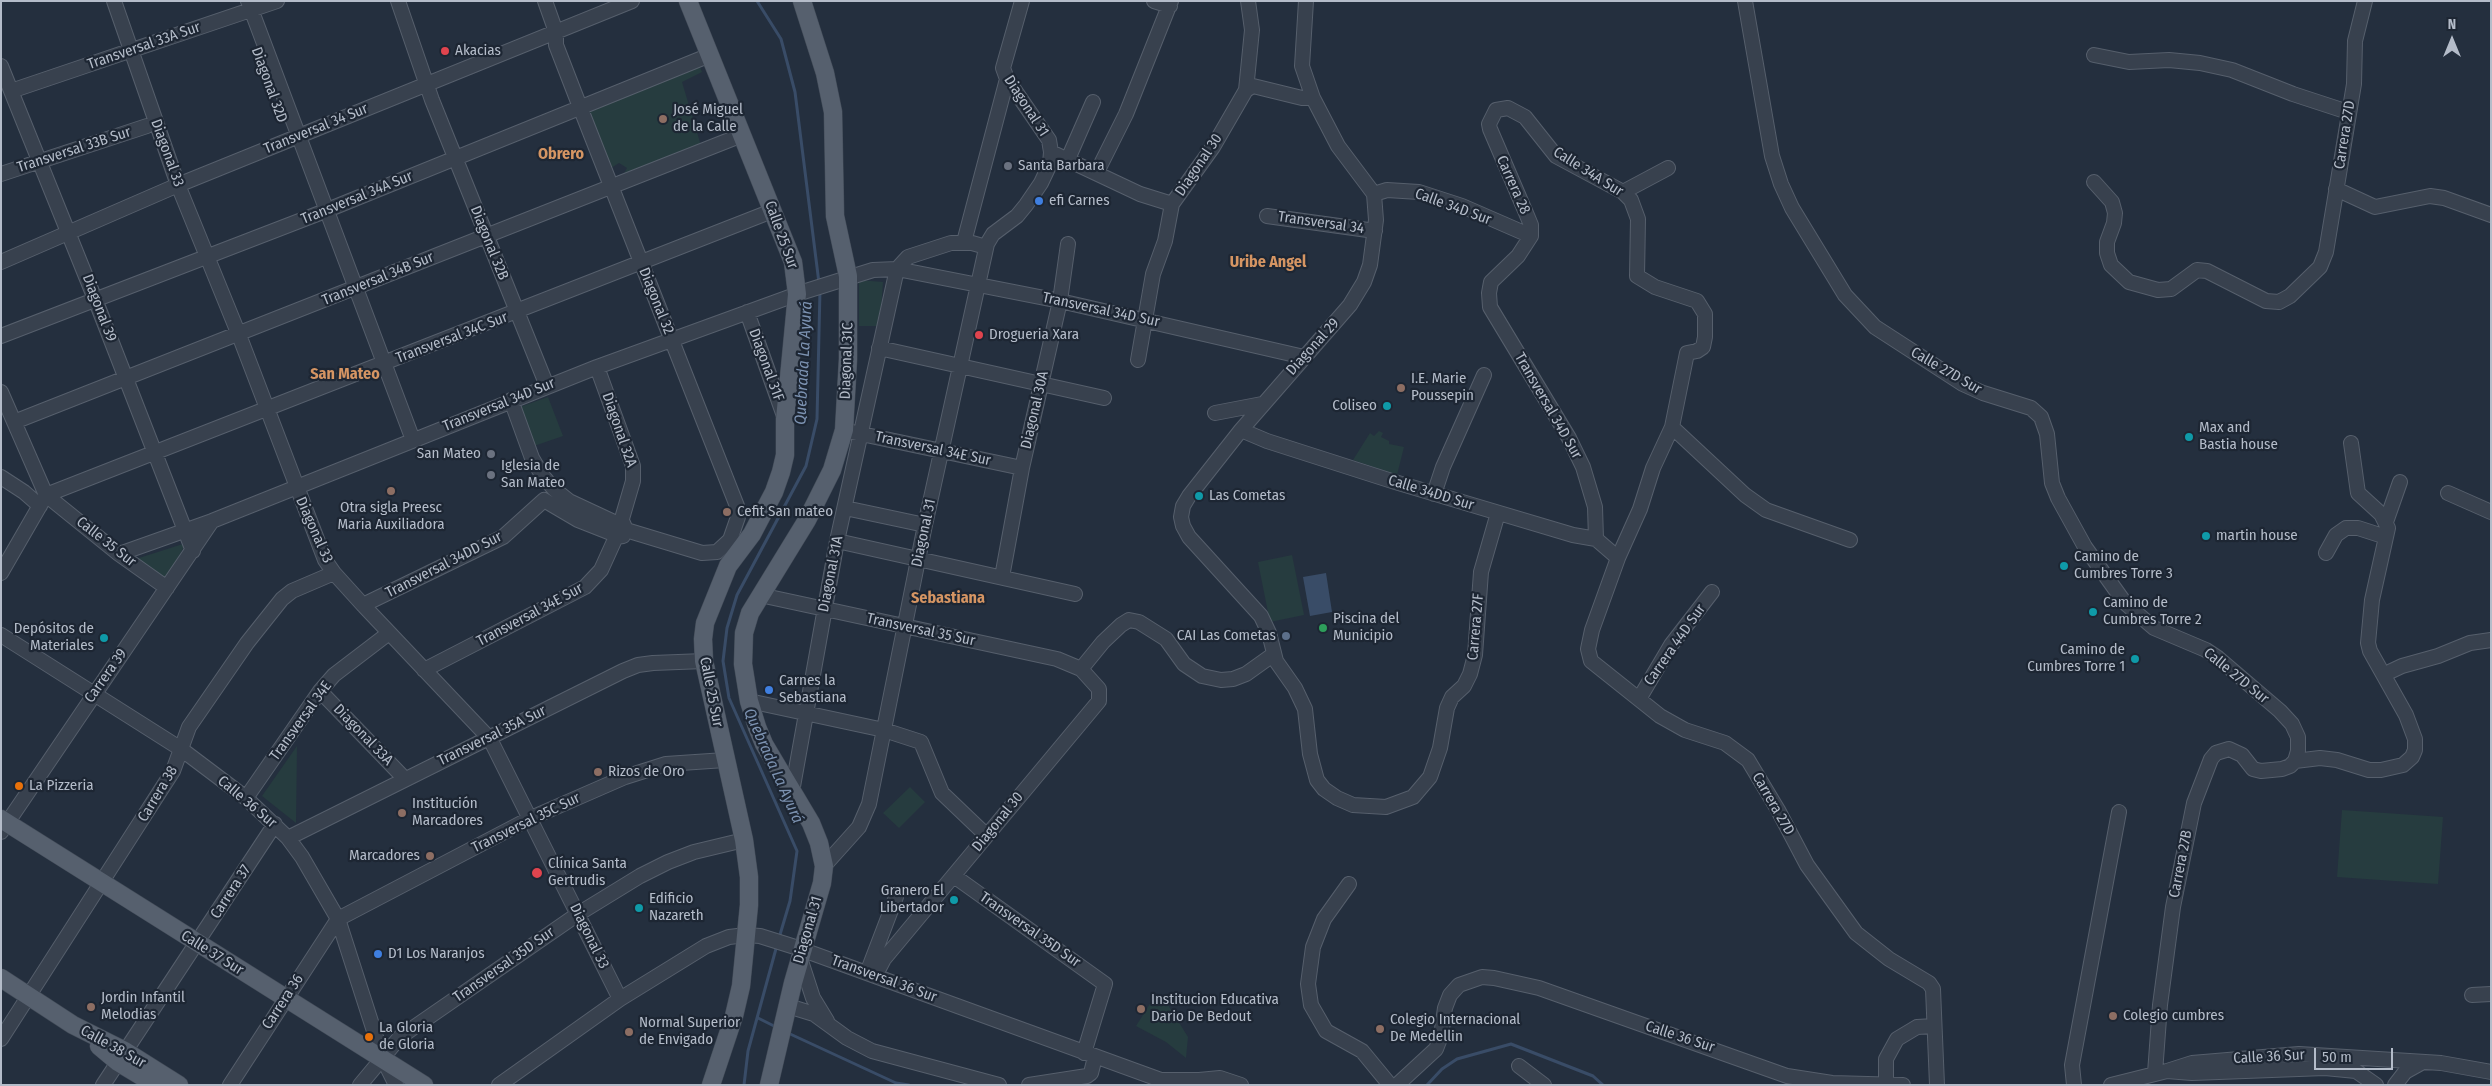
<!DOCTYPE html>
<html>
<head>
<meta charset="utf-8">
<style>
  body { margin:0 }
  #map { position:relative; width:2492px; height:1086px; overflow:hidden; background:#242f3e; font-family:"Fira Sans Condensed",sans-serif }
  canvas { display:block }
  .frame { position:absolute; inset:0; border:2px solid #b4bcc9; pointer-events:none }
  .north { position:absolute; left:2427px; top:15px; width:50px; height:50px; -webkit-text-stroke:4px #1d2633; paint-order:stroke; rotate:0deg; font-size:14px; font-weight:700; line-height:20px; text-align:center; color:#b4bcc9 }
  .north::after { content:''; display:block; margin:auto; width:18px; height:22px; background:#b4bcc9; clip-path:polygon(50% 0,100% 100%,50% 72%,0 100%) }
  .scale { position:absolute; left:2314px; top:1048px; width:79px; height:22px; box-sizing:border-box; border:2px solid #b4bcc9; border-top:0; padding-left:6px; font-size:15px; line-height:18px; white-space:nowrap; color:#b4bcc9; -webkit-text-stroke:4px #1d2633; paint-order:stroke }
</style>
</head>
<body>
<div id="map">
<canvas width="2492" height="1086"></canvas>
<div class="frame"></div>
<div class="north">N</div>
<div class="scale">50 m</div>
</div>
<script>
const ctx = document.querySelector('canvas').getContext('2d');
ctx.lineJoin = 'round';
function fill(path, color) { ctx.fillStyle = color; ctx.fill(path, 'evenodd'); }
const toPath = rows => new Path2D(rows.map(r => 'M' + r).join(''));
function trace(path, color, width, dash) { ctx.strokeStyle = color; ctx.lineWidth = width; ctx.lineCap = dash ? 'butt' : 'round'; ctx.setLineDash(dash || []); ctx.stroke(path); }
function label(font, color, halo, rows, align = 'center') {
  ctx.font = font + ' "Fira Sans Condensed",sans-serif'; ctx.lineWidth = 4.5; ctx.setLineDash([]); ctx.textBaseline = 'middle'; ctx.strokeStyle = halo; ctx.fillStyle = color; for (const [text, x, y, turn = 0] of rows) {
    ctx.save(); ctx.translate(x, y); ctx.rotate((+turn || 0) * Math.PI / 180); ctx.textAlign = isNaN(turn) ? turn : align; if (halo) ctx.strokeText(text, 0, 0); ctx.fillText(text, 0, 0); ctx.restore();
  }
}
const green = toPath([
  [699,65,702,72,682,82,702,149,621,179,627,168,619,163,608,170,585,111],
  [859,280,883,282,880,326,859,326],
  [548,397,563,436,534,446,520,407],
  [1379,431,1383,433,1381,437,1389,441,1389,444,1404,447,1397,475,1353,460,1370,433,1374,436],
  [186,543,166,579,136,559],
  [1292,555,1304,615,1270,622,1258,562],
  [297,746,296,823,262,796],
  [910,787,925,802,899,828,883,813],
  [2342,810,2443,817,2438,884,2337,877],
  [1153,999,1165,1000,1188,1037,1186,1058,1166,1042,1136,1026]
]);
const water = toPath([
  [1326,573,1332,612,1310,616,1303,577]
]);
const stream = toPath([
  [757,1,781,39,795,92,819,283],
  [779,938,790,901,797,851,729,698,723,661,727,628,737,595,806,466,817,419,820,290],
  [758,1018,776,1027],
  [788,1033,896,1083,909,1085],
  [744,1085,748,1051,777,945],
  [1427,1085,1442,1069,1457,1059,1511,1044,1593,1076,1603,1085]
]);
const minor = toPath([
  [114,1,178,185,239,335,325,560,334,573,363,605,490,739,620,999],
  [248,1,413,440],
  [398,1,432,100,547,386],
  [545,1,556,32,556,45,580,107,737,506,738,517,730,540,717,552,702,553,626,530],
  [1154,1,1170,6],
  [1306,1,1302,66,1313,98,1338,146,1374,194,1376,220,1370,265,1364,282,1350,305,1241,430,1189,496,1183,506,1181,517,1183,526,1189,537,1261,616,1269,633,1276,661,1295,688,1305,709,1310,754,1317,780,1324,789,1337,798,1353,805,1386,807,1413,797,1430,777,1440,748,1447,708,1452,697,1464,686,1470,674,1475,655,1481,572,1498,513],
  [1745,1,1772,156,1781,184,1792,208,1845,295,1875,327,1963,384,1983,393,2031,408,2041,417,2047,434,2052,483,2058,498,2085,547,2125,603,2154,628,2206,650,2218,658,2280,711,2292,724,2298,737,2298,751,2295,761,2290,766,2282,769,2261,771,2253,769,2242,755,2229,749,2216,753,2211,759,2194,803,2173,907,2160,1005,2155,1073],
  [2094,55,2129,62,2169,60,2200,63,2232,70,2293,94,2348,112],
  [1,66,95,299,193,551],
  [1246,90,1253,86,1302,98,1313,98],
  [11,91,277,1],
  [1051,152,1140,194,1172,204],
  [1068,159,1093,102],
  [1097,172,1126,114,1171,1],
  [1,174,147,126],
  [2094,182,2112,202,2115,213,2114,223,2107,242,2107,253,2111,265,2129,282,2158,290,2171,289,2197,270,2207,271,2266,301,2279,302,2290,296,2320,267,2326,252,2354,84,2355,41,2365,1],
  [2336,189,2375,207,2430,196,2444,198,2491,215],
  [1623,192,1668,168],
  [1374,194,1387,190,1419,192,1462,206,1531,236],
  [1267,216,1375,231],
  [964,242,1007,79],
  [1,262,178,185,632,1],
  [747,312,784,416],
  [1,336,320,213,710,55],
  [879,348,1104,398],
  [1138,360,1153,274,1165,241,1172,204,1213,147,1246,90,1252,30,1248,1],
  [597,367,633,466,633,481,621,522],
  [1,392,46,495,119,554,167,588],
  [511,400,532,458,542,475,554,489,569,501,614,522,623,523,626,530,623,536,616,537,611,533,610,527,614,522],
  [1215,413,1262,404],
  [14,422,742,135],
  [1672,427,1745,495,1766,510,1850,540],
  [1241,430,1267,441,1395,482,1573,535,1596,539,1618,558],
  [852,432,1022,468],
  [1,477,24,492,40,506],
  [2448,493,2491,512],
  [1434,494,1443,467,1484,375],
  [46,495,772,211],
  [845,508,925,525],
  [2386,522,2400,482],
  [1596,539,1595,507,1583,467,1569,438,1490,307,1489,293,1491,282,1518,256,1531,236,1531,225,1526,213,1490,129,1489,124,1496,110,1508,108,1525,117,1556,156,1623,192,1631,200,1638,219,1637,276,1655,287,1697,301,1705,314,1705,337,1703,347,1697,351,1687,353,1672,427,1653,468,1640,509,1618,558,1592,630,1588,649,1591,661,1660,716,1685,730,1725,743,1748,760,1778,810,1807,865,1856,933,1889,959,1929,983,1933,989,1937,1085],
  [837,541,1075,594],
  [2326,553,2336,535,2346,528,2358,528,2386,537],
  [119,554,212,521,597,367,803,292,873,270,897,269,1060,301,1304,357],
  [1,573,46,495],
  [1002,577,1022,468,1060,301,1068,244],
  [760,595,1057,659,1081,669,1099,689,1099,701,884,959,875,976],
  [363,605,503,537,544,500,578,520,611,533],
  [1,635,181,749,246,798,288,838,302,857,338,919,383,1059,396,1085],
  [1081,669,1103,642,1121,625,1129,620,1139,622,1166,639,1184,664,1202,676,1221,680,1233,679,1246,674,1274,654],
  [424,670,585,587,601,570,616,537],
  [2385,674,2402,666,2438,656,2470,643,2491,640],
  [320,691,405,779],
  [1639,699,1671,645,1712,592],
  [749,701,884,730,921,742,942,793,986,835],
  [2295,761,2320,758,2337,760,2369,770,2381,770,2403,765,2412,757,2415,750,2415,739,2406,715,2370,651,2368,643,2372,600,2388,528,2381,514,2358,493,2351,443],
  [792,792,837,541,897,269,908,257,951,243,972,243,986,247],
  [246,798,320,691,334,675,389,633],
  [1,832,212,521],
  [288,838,623,671,638,665,653,663,704,661],
  [824,866,859,827,869,804,925,525,987,244,993,234,1017,216,1026,205,1041,183,1050,164,1051,152,1049,140,1007,79,1003,68,1022,1],
  [954,876,1105,984,1084,1053],
  [1349,884,1324,919,1313,947,1308,984,1311,1005,1326,1031,1362,1051,1390,1085],
  [800,958,813,998,827,1021],
  [867,973,896,897],
  [2472,995,2491,994],
  [788,1006,814,1014,847,1038,872,1051,999,1085],
  [1,1039,173,771,189,727,247,643,282,599,292,591,334,573],
  [1519,1066,1544,1085],
  [2167,1071,2192,1063,2299,1054,2441,1063,2491,1072],
  [1886,1084,1886,1059,1897,1039,1917,1027,1934,1026],
  [103,1085,275,824],
  [230,1085,338,919,531,818,625,777,666,764,725,760],
  [360,1085,400,1037,578,914,640,876,668,862,694,852,744,840],
  [499,1085,620,999,706,946,729,937,746,935,760,936,795,947,1161,1080,1199,1080,1220,1078,1241,1085],
  [1029,1085,1087,1076,1091,1073,1095,1057],
  [1397,1085,1436,1049,1441,1036,1445,1008,1450,995,1459,985,1482,977,1494,978,1539,988,1787,1076,1832,1083,1903,1085],
  [2074,1085,2072,1065,2119,812],
  [2111,1085,2167,1071,2192,1073,2325,1068,2356,1071,2376,1085],
  [2395,1085,2405,1072,2423,1062]
]);
const major = toPath([
  [688,1,793,262,797,294,785,419,785,455,781,472,774,492,752,534,728,566,705,623,703,639,704,661,744,840,749,877,749,905,741,986,734,1016,711,1085],
  [1,819,424,1085],
  [1,978,73,1025,125,1051,179,1085],
  [99,1046,118,1062,156,1085],
  [769,1085,793,983,822,883,824,866,819,843,811,823,764,744,757,727,749,701,743,664,744,633,750,613,807,520,832,470,844,430,848,359,848,276,835,216,833,112,825,73,802,1]
]);
const markers = [
  [445,51,5,"#e0444e"],
  [663,119,5,"#8d6e63"],
  [1008,166,5,"#6b7280"],
  [1039,201,5,"#3f7fe0"],
  [979,335,5,"#e0444e"],
  [1401,388,5,"#8d6e63"],
  [1387,406,5,"#0f9aa8"],
  [2189,437,5,"#0f9aa8"],
  [491,454,5,"#6b7280"],
  [491,475,5,"#6b7280"],
  [391,491,5,"#8d6e63"],
  [1199,496,5,"#0f9aa8"],
  [727,512,5,"#8d6e63"],
  [2206,536,5,"#0f9aa8"],
  [2064,566,5,"#0f9aa8"],
  [2093,612,5,"#0f9aa8"],
  [1323,628,5,"#2e9e5b"],
  [1286,636,5,"#5c6f8a"],
  [104,638,5,"#0f9aa8"],
  [2135,659,5,"#0f9aa8"],
  [769,690,5,"#3f7fe0"],
  [598,772,5,"#8d6e63"],
  [19,786,5,"#e8710a"],
  [402,813,5,"#8d6e63"],
  [430,856,5,"#8d6e63"],
  [537,873,6,"#e0444e"],
  [954,900,5,"#0f9aa8"],
  [639,908,5,"#0f9aa8"],
  [378,954,5,"#3f7fe0"],
  [91,1007,5,"#8d6e63"],
  [1141,1009,5,"#8d6e63"],
  [2113,1016,5,"#8d6e63"],
  [1380,1029,5,"#8d6e63"],
  [629,1032,5,"#8d6e63"],
  [369,1037,5,"#e8710a"]
];
const streetNames = [
  ["Transversal 33A Sur",144,46,-19],
  ["Diagonal 32D",269,85,70],
  ["Diagonal 31",1026,106,57],
  ["Transversal 34 Sur",316,129,-22],
  ["Carrera 27D",2345,135,-81],
  ["Transversal 33B Sur",74,150,-18],
  ["Diagonal 33",167,153,70],
  ["Diagonal 30",1199,165,-56],
  ["Calle 34A Sur",1588,172,32],
  ["Carrera 28",1513,185,66],
  ["Transversal 34A Sur",357,198,-22],
  ["Calle 34D Sur",1453,207,20],
  ["Transversal 34",1321,223,8],
  ["Calle 25 Sur",781,235,70],
  ["Diagonal 32B",489,243,68],
  ["Transversal 34B Sur",378,279,-22],
  ["Diagonal 32",656,301,68],
  ["Diagonal 39",99,308,69],
  ["Transversal 34D Sur",1101,310,12],
  ["Transversal 34C Sur",452,338,-21],
  ["Diagonal 29",1313,347,-48],
  ["Diagonal 31C",847,361,-88],
  ["Diagonal 31F",766,365,70],
  ["Calle 27D Sur",1946,371,30],
  ["Transversal 34D Sur",499,405,-22],
  ["Transversal 34D Sur",1548,406,60],
  ["Diagonal 30A",1035,410,-77],
  ["Diagonal 32A",619,430,71],
  ["Transversal 34E Sur",933,449,12],
  ["Calle 34DD Sur",1431,493,17],
  ["Diagonal 33",314,530,66],
  ["Diagonal 31",924,533,-78],
  ["Calle 35 Sur",106,542,38],
  ["Transversal 34DD Sur",444,565,-27],
  ["Diagonal 31A",831,574,-79],
  ["Transversal 34E Sur",530,615,-28],
  ["Carrera 27F",1476,627,-85],
  ["Transversal 35 Sur",921,630,12],
  ["Carrera 44D Sur",1675,645,-55],
  ["Carrera 39",106,676,-55],
  ["Calle 27D Sur",2236,676,39],
  ["Calle 25 Sur",711,692,79],
  ["Transversal 34E",301,721,-54],
  ["Diagonal 33A",363,735,46],
  ["Transversal 35A Sur",492,736,-26],
  ["Carrera 38",158,794,-59],
  ["Calle 36 Sur",247,802,40],
  ["Carrera 27D",1773,804,60],
  ["Diagonal 30",998,822,-51],
  ["Transversal 35C Sur",526,823,-26],
  ["Carrera 27B",2181,864,-79],
  ["Carrera 37",231,892,-57],
  ["Diagonal 31",808,930,-74],
  ["Transversal 35D Sur",1030,930,35],
  ["Diagonal 33",589,936,64],
  ["Calle 37 Sur",212,953,32],
  ["Transversal 35D Sur",504,965,-35],
  ["Transversal 36 Sur",884,979,20],
  ["Carrera 36",283,1002,-57],
  ["Calle 36 Sur",1680,1037,18],
  ["Calle 38 Sur",113,1047,29],
  ["Calle 36 Sur",2269,1057,-3]
];
const poiNames = [
  ["Akacias",455,51],
  ["José Miguel",673,110],
  ["de la Calle",673,127],
  ["Santa Barbara",1018,166],
  ["efi Carnes",1049,201],
  ["Drogueria Xara",989,335],
  ["I.E. Marie",1411,379],
  ["Poussepin",1411,396],
  ["Coliseo",1377,406,"right"],
  ["Max and",2199,428],
  ["Bastia house",2199,445],
  ["San Mateo",481,454,"right"],
  ["Iglesia de",501,466],
  ["San Mateo",501,483],
  ["Las Cometas",1209,496],
  ["Otra sigla Preesc",391,508,"center"],
  ["Maria Auxiliadora",391,525,"center"],
  ["Cefit San mateo",737,512],
  ["martin house",2216,536],
  ["Camino de",2074,557],
  ["Cumbres Torre 3",2074,574],
  ["Camino de",2103,603],
  ["Cumbres Torre 2",2103,620],
  ["Piscina del",1333,619],
  ["Municipio",1333,636],
  ["Depósitos de",94,629,"right"],
  ["Materiales",94,646,"right"],
  ["CAI Las Cometas",1276,636,"right"],
  ["Camino de",2125,650,"right"],
  ["Cumbres Torre 1",2125,667,"right"],
  ["Carnes la",779,681],
  ["Sebastiana",779,698],
  ["Rizos de Oro",608,772],
  ["La Pizzeria",29,786],
  ["Institución",412,804],
  ["Marcadores",412,821],
  ["Marcadores",420,856,"right"],
  ["Clínica Santa",548,864],
  ["Gertrudis",548,881],
  ["Granero El",944,891,"right"],
  ["Libertador",944,908,"right"],
  ["Edificio",649,899],
  ["Nazareth",649,916],
  ["D1 Los Naranjos",388,954],
  ["Jordin Infantil",101,998],
  ["Melodias",101,1015],
  ["Institucion Educativa",1151,1000],
  ["Dario De Bedout",1151,1017],
  ["Colegio cumbres",2123,1016],
  ["Colegio Internacional",1390,1020],
  ["De Medellin",1390,1037],
  ["Normal Superior",639,1023],
  ["de Envigado",639,1040],
  ["La Gloria",379,1028],
  ["de Gloria",379,1045]
];
const neighbourhoodNames = [
  ["Obrero",561,155],
  ["Uribe Angel",1268,263],
  ["San Mateo",345,375],
  ["Sebastiana",948,599]
];
const waterNames = [
  ["Quebrada La Ayurá",804,363,-87],
  ["Quebrada La Ayurá",773,766,66]
];
fill(green, '#263c3f');
fill(water, '#394c67');
trace(stream, '#394c67', 3);
trace(minor, '#565f6c', 16);
trace(major, '#414a57', 19);
trace(minor, '#38414e', 14);
trace(major, '#56606e', 18);
for (const [x, y, r, color] of markers) { const dot = new Path2D(); dot.arc(x, y, r, 0, 2 * Math.PI); ctx.fillStyle = color; ctx.fill(dot); trace(dot, '#1d2633', 2); }
label('15px', '#b4bcc9', '#1d2633', streetNames);
label('15px', '#b4bcc9', '#1d2633', poiNames, 'left');
label('bold 16px', '#d59563', '#1d2633', neighbourhoodNames);
label('italic 16px', '#7c92b1', '#1d2633', waterNames);
</script>
</body>
</html>
